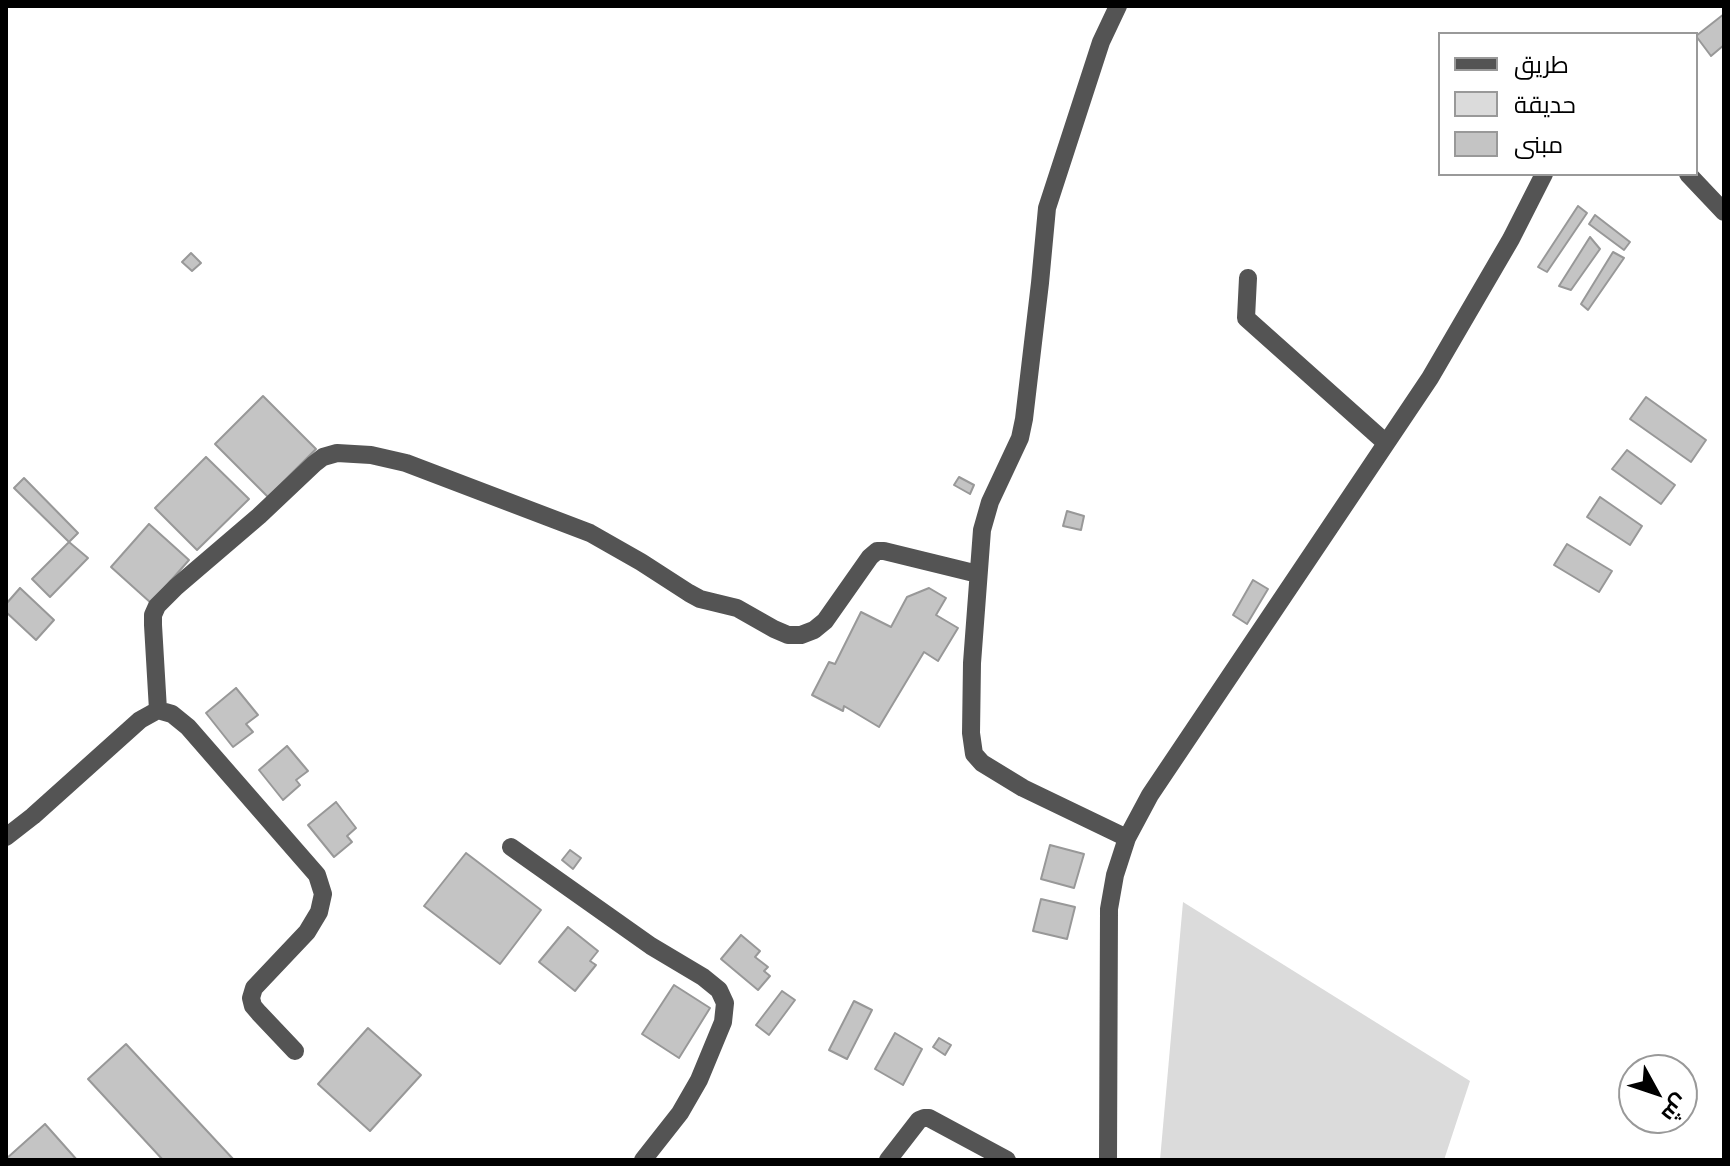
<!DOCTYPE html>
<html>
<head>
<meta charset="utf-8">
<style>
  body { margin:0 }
  #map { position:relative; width:1730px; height:1166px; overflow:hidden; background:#fff; font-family:Arial,Cairo,sans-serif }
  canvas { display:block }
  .frame { position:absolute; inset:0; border:8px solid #000; pointer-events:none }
  .legend { position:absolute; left:1438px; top:32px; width:260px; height:144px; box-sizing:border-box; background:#fff; border:2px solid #999; margin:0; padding:10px 14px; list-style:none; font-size:24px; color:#000 }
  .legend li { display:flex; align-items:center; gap:16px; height:40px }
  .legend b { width:40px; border:2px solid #999 }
  .north { position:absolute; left:1618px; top:1054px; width:80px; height:80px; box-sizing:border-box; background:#fff; border:2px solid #999; border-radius:50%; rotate:130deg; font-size:22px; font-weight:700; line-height:32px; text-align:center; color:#000 }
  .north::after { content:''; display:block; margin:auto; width:28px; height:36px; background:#000; clip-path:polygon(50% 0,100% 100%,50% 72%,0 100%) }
</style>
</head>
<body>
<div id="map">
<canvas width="1730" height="1166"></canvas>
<div class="frame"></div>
<ul class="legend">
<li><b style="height:10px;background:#545454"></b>طريق</li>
<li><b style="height:22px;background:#dbdbdb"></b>حديقة</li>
<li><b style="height:22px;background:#c4c4c4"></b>مبنى</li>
</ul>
<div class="north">ش</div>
</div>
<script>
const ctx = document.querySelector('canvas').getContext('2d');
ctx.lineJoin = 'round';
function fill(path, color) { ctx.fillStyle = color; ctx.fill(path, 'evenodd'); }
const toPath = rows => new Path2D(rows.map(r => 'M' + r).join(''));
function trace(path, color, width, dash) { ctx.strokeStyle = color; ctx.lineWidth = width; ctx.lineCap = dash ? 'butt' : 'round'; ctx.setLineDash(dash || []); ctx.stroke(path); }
const green = toPath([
  [1183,902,1470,1081,1444,1160,1160,1160]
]);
const building = toPath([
  [1724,14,1724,45,1711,56,1696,36,1724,14],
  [1578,206,1587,213,1547,272,1538,267,1578,206],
  [1595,215,1630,242,1624,250,1589,224,1595,215],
  [1590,237,1600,249,1571,290,1559,286,1590,237],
  [1613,252,1624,258,1588,310,1581,304,1613,252],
  [191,253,201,263,192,271,182,262,191,253],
  [263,396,316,449,268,497,215,444,263,396],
  [1646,397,1706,440,1691,462,1630,419,1646,397],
  [1627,450,1675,485,1661,504,1612,469,1627,450],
  [206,457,249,499,197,550,155,508,206,457],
  [959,477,974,485,970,494,954,485,959,477],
  [24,478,78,533,69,542,14,488,24,478],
  [1600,497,1642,526,1630,545,1587,517,1600,497],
  [1067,511,1084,516,1081,530,1063,526,1067,511],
  [149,524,189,560,151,603,111,567,149,524],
  [69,542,88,558,50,597,32,579,69,542],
  [1567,544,1612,571,1599,592,1554,565,1567,544],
  [1253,580,1268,589,1247,624,1233,615,1253,580],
  [20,588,54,620,36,640,6,612,6,604,20,588],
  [929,588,946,598,936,615,958,628,938,661,924,652,879,727,844,706,843,711,812,695,829,662,835,664,861,612,891,627,907,597,929,588],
  [236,688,258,715,246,724,253,732,233,747,206,713,236,688],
  [287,746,308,771,296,780,300,785,283,800,259,770,287,746],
  [336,802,356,828,347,836,352,842,334,857,308,825,336,802],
  [1050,845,1084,854,1074,888,1041,879,1050,845],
  [570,850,581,858,573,869,562,860,570,850],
  [466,853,541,910,500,964,424,906,466,853],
  [1041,899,1075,907,1067,939,1033,931,1041,899],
  [568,927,598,951,590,961,596,965,575,991,539,962,568,927],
  [741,935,760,951,755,957,768,967,764,971,770,976,758,990,721,959,741,935],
  [674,985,710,1008,679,1058,642,1034,674,985],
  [782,991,795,1000,769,1035,756,1025,782,991],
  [854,1001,872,1010,847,1059,829,1050,854,1001],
  [368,1028,421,1075,370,1131,318,1084,368,1028],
  [895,1033,922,1049,903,1085,875,1069,895,1033],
  [939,1038,951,1045,945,1055,933,1047,939,1038],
  [126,1044,234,1160,163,1160,88,1079,126,1044],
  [45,1124,77,1160,6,1160,6,1159,45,1124]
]);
const minor = toPath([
  [1118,6,1101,42,1047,208,1040,283,1024,419,1020,438,990,502,982,530,972,663,971,733,974,754,982,763,1023,788,1127,838],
  [1688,174,1724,212],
  [1248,278,1246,318,1386,443],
  [158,710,153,625,153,615,157,606,176,587,259,516,314,464,323,457,337,453,371,455,406,463,590,533,641,562,689,593,700,599,737,608,774,629,788,635,801,635,814,630,825,621,870,557,877,551,884,551,978,574],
  [6,837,33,816,140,720,158,710,172,714,188,727,317,875,323,894,319,912,307,932,254,988,251,998,253,1006,259,1013,295,1051],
  [511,847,651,946,703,977,719,990,725,1003,723,1022,699,1080,680,1113,643,1160],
  [888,1160,919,1120,924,1118,929,1118,1007,1160],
  [1108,1160,1109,909,1115,875,1127,838,1150,795,1430,378,1511,239,1544,174]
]);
fill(green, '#dbdbdb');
fill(building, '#c4c4c4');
trace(building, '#989898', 2);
trace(minor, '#545454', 18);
</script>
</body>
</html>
